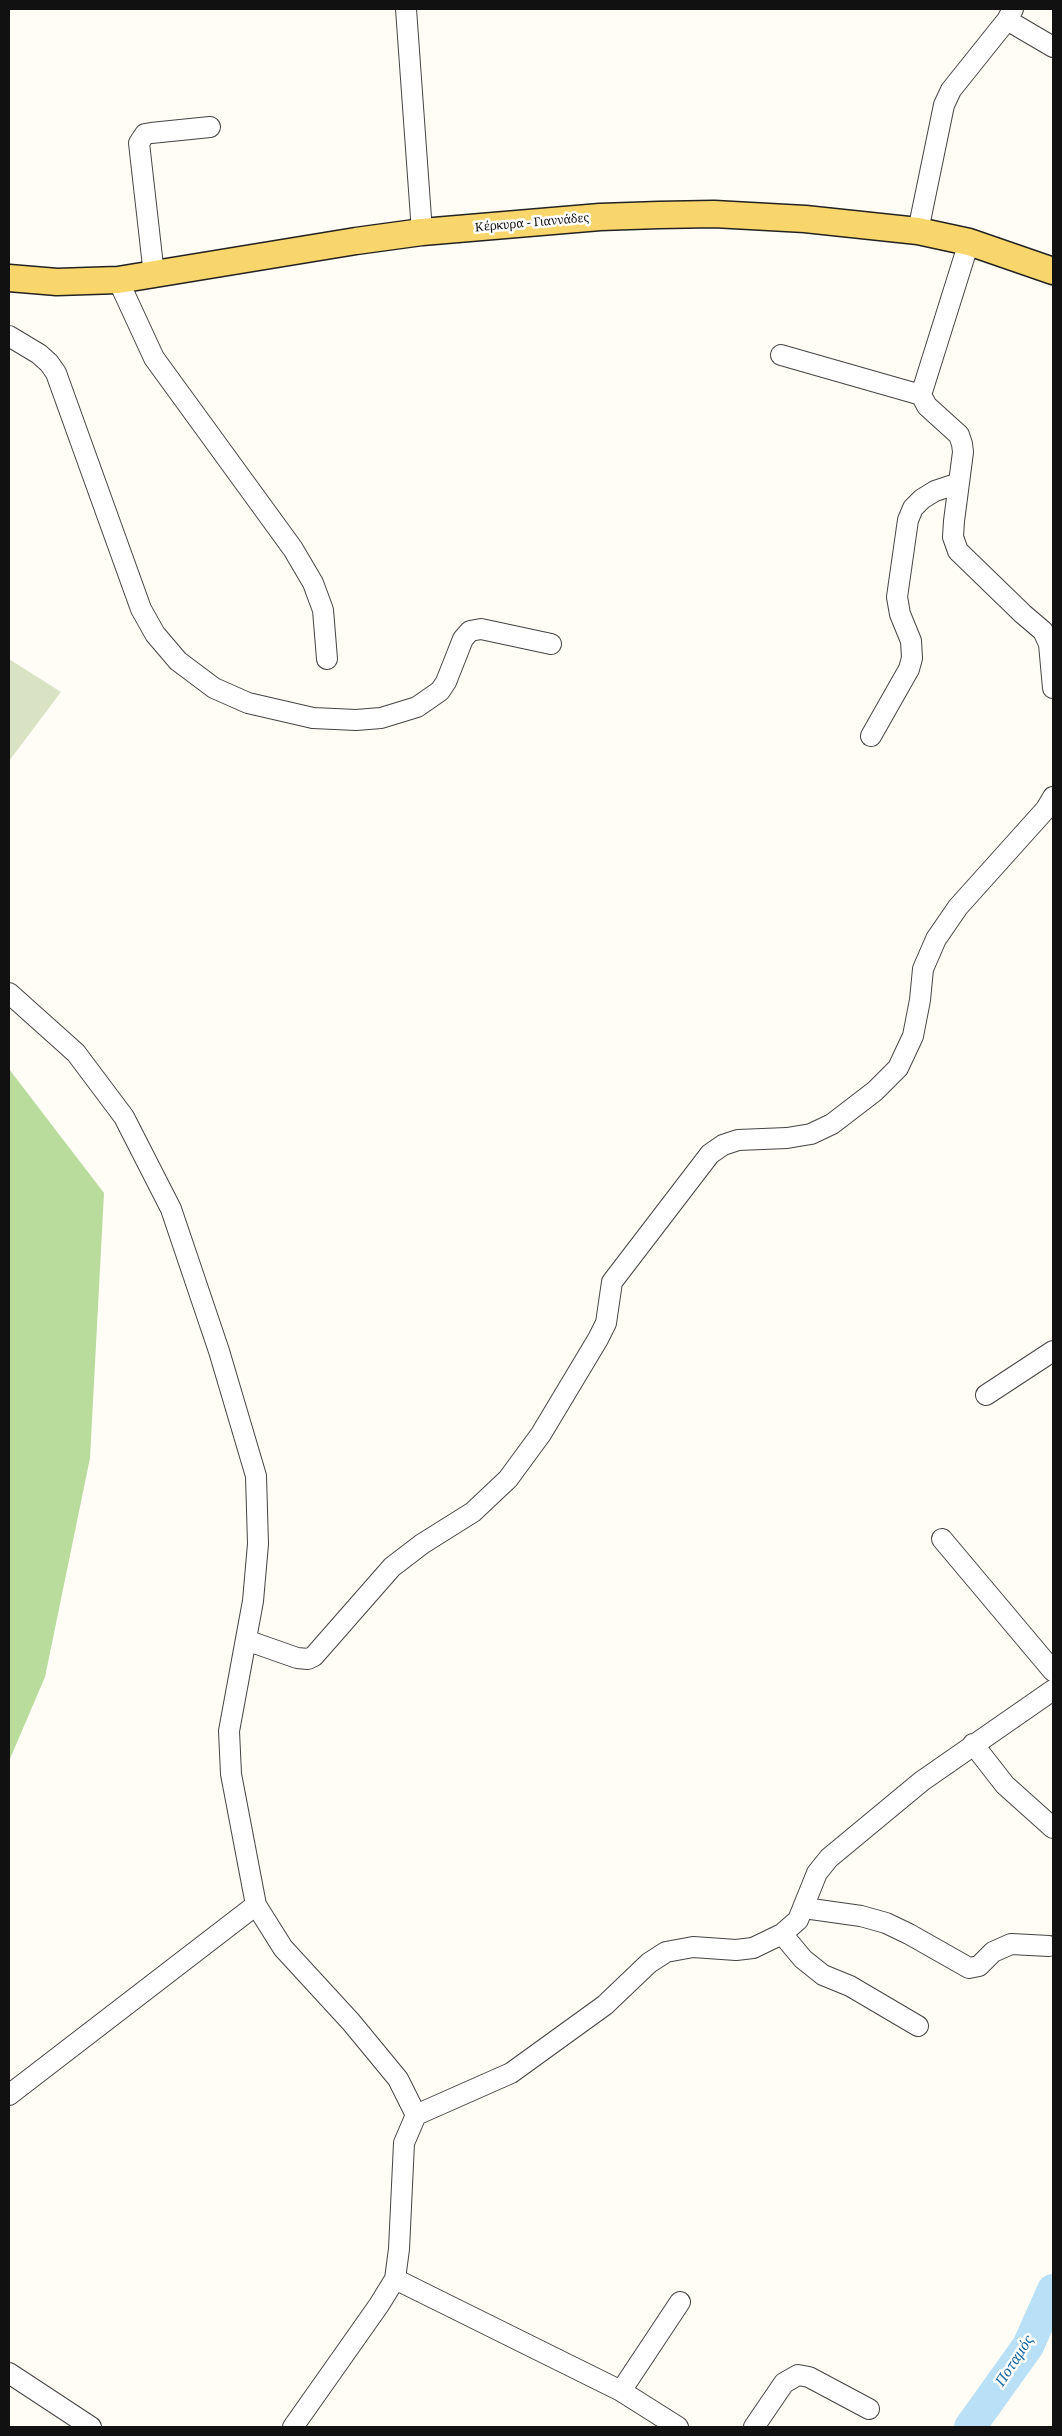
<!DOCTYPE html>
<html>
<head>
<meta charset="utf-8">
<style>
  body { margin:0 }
  #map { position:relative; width:1062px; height:2436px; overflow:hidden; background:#fffdf5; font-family:"Noto Serif",serif }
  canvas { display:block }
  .frame { position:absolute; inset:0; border:10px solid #111; pointer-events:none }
</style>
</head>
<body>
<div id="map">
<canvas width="1062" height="2436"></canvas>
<div class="frame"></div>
</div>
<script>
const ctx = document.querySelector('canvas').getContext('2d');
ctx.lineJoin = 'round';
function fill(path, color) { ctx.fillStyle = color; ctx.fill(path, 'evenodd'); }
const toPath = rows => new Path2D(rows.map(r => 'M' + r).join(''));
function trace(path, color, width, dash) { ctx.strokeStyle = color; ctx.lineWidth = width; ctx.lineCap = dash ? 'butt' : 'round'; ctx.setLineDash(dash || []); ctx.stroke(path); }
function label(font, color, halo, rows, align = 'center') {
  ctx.font = font + ' "Noto Serif",serif'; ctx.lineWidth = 5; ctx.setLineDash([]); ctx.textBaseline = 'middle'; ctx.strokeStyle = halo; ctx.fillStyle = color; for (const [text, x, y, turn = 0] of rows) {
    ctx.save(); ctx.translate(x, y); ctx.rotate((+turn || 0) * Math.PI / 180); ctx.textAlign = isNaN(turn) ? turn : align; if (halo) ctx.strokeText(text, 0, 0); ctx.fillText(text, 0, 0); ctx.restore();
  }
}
const forest = toPath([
  [9,1069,104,1193,90,1458,45,1677,9,1761]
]);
const cemetery = toPath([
  [9,659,61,692,9,761]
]);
const river = toPath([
  [970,2427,1028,2346,1053,2290]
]);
const minor = toPath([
  [406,9,422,232],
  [1007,20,1053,47],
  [918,231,944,105,951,90,1007,20,1013,9],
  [969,242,921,395,927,406,959,435,962,444,963,452,954,521,953,537,958,551,1023,614,1043,631,1049,644,1053,688],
  [154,275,139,143,145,134,151,133,210,127],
  [118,280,154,358,293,549,313,583,323,610,327,659],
  [9,336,39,354,49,363,56,373,141,609,155,634,178,661,214,688,248,703,313,718,356,720,381,718,417,707,440,691,446,682,463,639,470,631,481,629,551,644],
  [781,355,921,395],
  [871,736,909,669,912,658,911,641,900,614,897,597,908,520,913,508,922,499,935,491,959,483],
  [9,993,76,1053,124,1117,171,1209,219,1351,256,1476,258,1544,253,1601,229,1731,231,1774,256,1905,283,1948,351,2022,398,2079,416,2115],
  [986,1395,1053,1351],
  [942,1539,1053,1671],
  [246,1640,297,1658,308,1659,314,1656,392,1567,422,1544,473,1512,508,1479,541,1434,598,1339,606,1323,612,1282,710,1154,723,1145,738,1140,787,1138,811,1134,832,1124,875,1091,898,1068,913,1036,920,1000,923,969,936,939,958,907,1046,809,1053,797],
  [973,1744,1005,1785,1053,1828],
  [804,1908,861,1916,886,1923,909,1934,969,1968,979,1966,993,1952,1011,1944,1049,1946],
  [782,1934,803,1959,823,1975,850,1986,918,2026],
  [9,2095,256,1905],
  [395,2279,621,2391,678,2427],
  [9,2373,91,2427],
  [621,2391,680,2302],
  [293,2427,379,2305,395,2279,399,2249,404,2143,416,2115,511,2073,605,2005,649,1963,666,1952,693,1947,736,1950,753,1948,782,1934,798,1920,817,1873,829,1858,922,1781,1053,1690],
  [754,2427,784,2383,798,2375,809,2377,869,2409]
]);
const major = toPath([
  [9,278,57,282,118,280,356,241,422,232,600,217,659,215,714,214,805,219,918,231,969,242,1053,271]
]);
const streetNames = [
  ["Κέρκυρα - Γιαννάδες",532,223,-5]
];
const waterNames = [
  ["Ποταμός",1015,2361,-57]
];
fill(forest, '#b9dc9c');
fill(cemetery, '#d9e3c4');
trace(river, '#b9e0f7', 32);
trace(minor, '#444', 22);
trace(major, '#222', 29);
trace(minor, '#fff', 20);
trace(major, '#f9d66b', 26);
label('12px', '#111', '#fff', streetNames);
label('italic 14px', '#1768a6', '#fff', waterNames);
</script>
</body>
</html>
